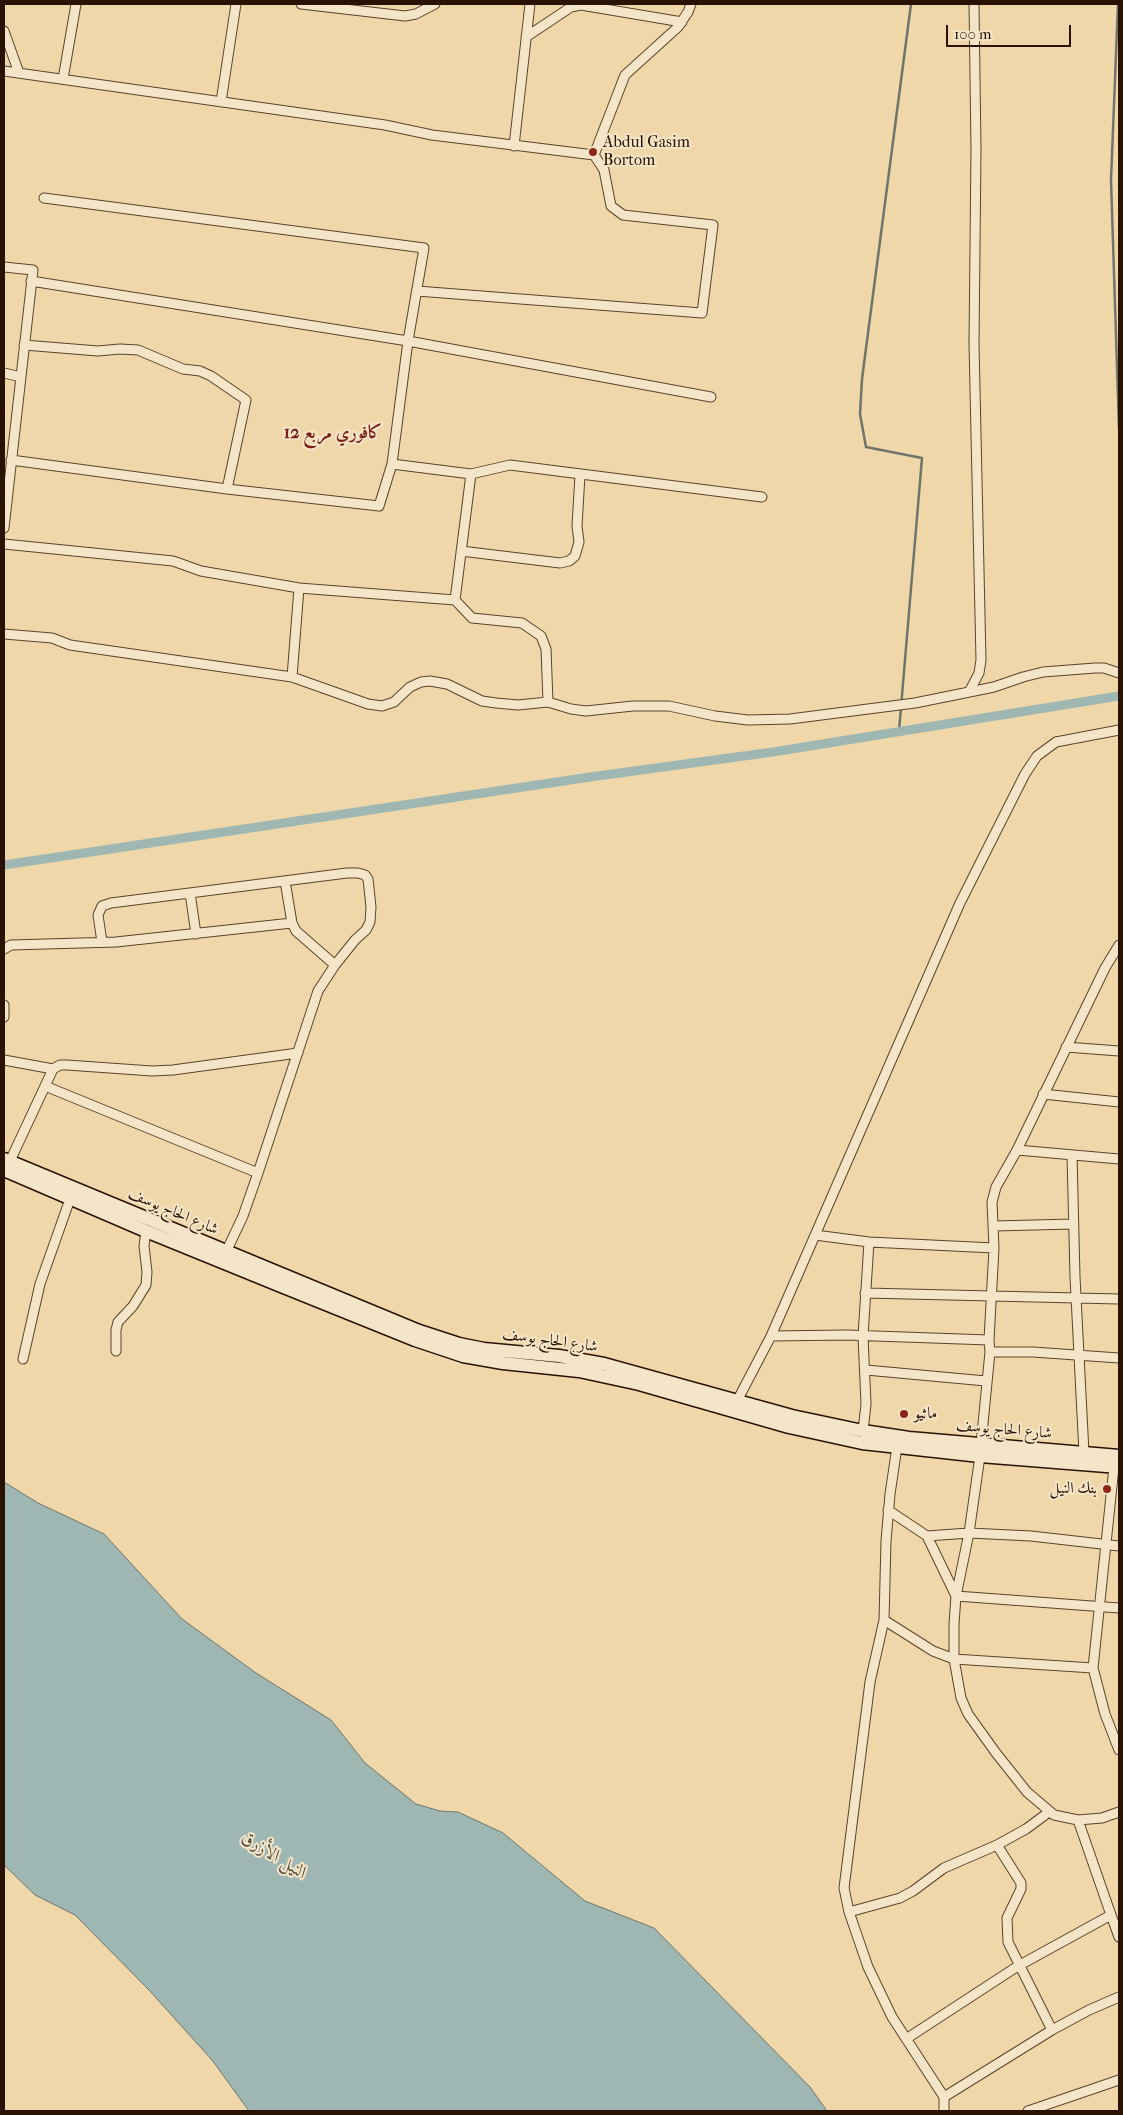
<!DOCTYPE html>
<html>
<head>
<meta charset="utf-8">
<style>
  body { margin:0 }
  #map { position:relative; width:1123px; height:2115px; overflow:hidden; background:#f0d7aa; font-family:"IM FELL French Canon",serif }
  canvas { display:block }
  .frame { position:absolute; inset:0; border:5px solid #291200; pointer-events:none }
  .scale { position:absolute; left:946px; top:25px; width:125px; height:22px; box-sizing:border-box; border:2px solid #291200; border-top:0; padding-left:6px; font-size:15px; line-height:18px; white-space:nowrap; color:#291200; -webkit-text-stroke:4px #f5e5c8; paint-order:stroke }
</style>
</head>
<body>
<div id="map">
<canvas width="1123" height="2115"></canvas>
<div class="frame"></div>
<div class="scale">100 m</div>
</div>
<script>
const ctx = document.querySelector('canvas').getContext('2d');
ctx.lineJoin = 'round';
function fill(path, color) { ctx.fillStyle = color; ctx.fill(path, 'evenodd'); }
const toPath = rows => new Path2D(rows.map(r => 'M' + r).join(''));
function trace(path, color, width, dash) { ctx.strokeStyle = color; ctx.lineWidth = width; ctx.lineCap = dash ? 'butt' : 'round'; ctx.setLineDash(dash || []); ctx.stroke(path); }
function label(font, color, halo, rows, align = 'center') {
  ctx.font = font + ' "IM FELL French Canon",Amiri,serif'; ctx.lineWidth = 4; ctx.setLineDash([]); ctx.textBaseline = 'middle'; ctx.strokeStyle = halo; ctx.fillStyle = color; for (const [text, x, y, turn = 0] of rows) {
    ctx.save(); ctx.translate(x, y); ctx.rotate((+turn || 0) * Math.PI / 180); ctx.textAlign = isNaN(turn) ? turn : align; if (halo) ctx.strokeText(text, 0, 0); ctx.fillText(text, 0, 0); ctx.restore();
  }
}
const water = toPath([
  [4,1482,38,1503,104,1534,182,1619,256,1673,331,1720,365,1763,416,1804,440,1811,458,1812,503,1833,585,1901,654,1928,810,2087,827,2111,249,2111,212,2060,148,1989,75,1915,35,1895,4,1865,4,1482]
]);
const stream = toPath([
  [1118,4,1111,180,1119,429],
  [899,731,922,458,866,447,860,414,862,379,911,4]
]);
const canal = toPath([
  [4,865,590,777,773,752,1119,696]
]);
const street = toPath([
  [301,4,405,16,416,14,435,4],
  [4,31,19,73],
  [526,37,571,7,581,5,682,22],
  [4,71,385,125,432,135,594,155,604,170,611,206,623,215,713,225,702,313,417,291],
  [63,79,76,4],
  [221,102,236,4],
  [514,146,530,4],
  [594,155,625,75,678,27,688,12,691,4],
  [4,267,33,270,4,528],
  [31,281,408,341,711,397],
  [24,345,98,351,120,349,138,350,183,369,200,371,211,376,246,400,227,489],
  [4,373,21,377],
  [11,460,227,489,379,506,392,464,408,341,424,248,44,198],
  [392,464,471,474,510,465,762,497],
  [471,474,455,600,472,618,522,623,541,636,546,649,548,702],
  [4,544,173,561,201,571,299,588,292,677],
  [461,551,560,563,569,561,575,556,579,542,577,526,580,475],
  [299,588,455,600],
  [4,634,52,638,70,645,292,677,368,704,382,706,394,702,410,687,421,682,430,681,447,684,482,701,496,703,518,705,548,702,571,709,586,711,633,706,669,706,715,716,748,720,790,719,915,703,994,687,1023,677,1043,672,1095,668,1104,668,1119,673],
  [969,692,979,673,981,660,974,344,976,149,974,4],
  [285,881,292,923,296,931,335,965],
  [190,893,196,934],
  [102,942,98,915,102,906,111,903,347,873,358,873,365,875,368,879,371,907,370,922,366,930,355,940,335,965,318,991,258,1173,243,1216,226,1252],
  [4,949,11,945,116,942,292,923],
  [4,1005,4,1017],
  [1066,1047,1119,1051],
  [4,1060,53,1069,60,1065,67,1065,152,1071,173,1070,298,1053],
  [45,1086,258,1173],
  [1043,1094,1119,1102],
  [1017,1150,1119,1159],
  [1072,1155,1075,1277,1084,1453],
  [10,1161,53,1069],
  [994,1226,1073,1224],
  [815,1235,869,1242,994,1248],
  [865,1293,1119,1299],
  [771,1336,847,1335,989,1340],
  [116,1351,116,1330,118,1322,133,1306,146,1285,147,1272,144,1246,146,1231],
  [990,1352,1033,1352,1119,1358],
  [23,1359,40,1284,70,1199],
  [866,1370,986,1381],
  [737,1401,771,1336,960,903,1025,774,1037,756,1056,742,1119,730],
  [863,1431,866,1404,863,1336,869,1242],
  [981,1444,990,1352,989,1340,994,1248,992,1202,996,1187,1017,1150,1105,968,1119,945],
  [897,1447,890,1494,886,1541,884,1620,870,1682,844,1888,849,1912,868,1967,892,2017,944,2097,944,2111],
  [980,1456,969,1533,1031,1536,1119,1546],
  [1114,1467,1093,1668,1105,1714,1119,1750],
  [888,1510,927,1536,969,1533,956,1596,954,1624,954,1659,961,1698,968,1714,996,1753,1027,1792,1054,1815,1078,1820,1102,1818,1119,1812],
  [927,1536,956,1596,1119,1608],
  [884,1620,933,1651,954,1659,1093,1668],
  [1078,1820,1111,1915],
  [997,1845,1021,1883,1021,1889,1007,1918,1008,1942,1052,2030],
  [849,1912,900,1898,913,1891,944,1868,997,1845,1026,1829,1049,1812],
  [906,2039,1018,1966,1111,1915,1119,1937],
  [944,2097,1052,2030,1089,2010,1119,1997],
  [1028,2111,1119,2080]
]);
const secondary = toPath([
  [4,1159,419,1331,459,1344,484,1349,559,1356,604,1364,792,1416,863,1431,909,1438,1119,1456],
  [4,1170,146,1231,281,1286,415,1340,463,1356,503,1363,579,1371,639,1384,789,1427,862,1443,980,1456,1119,1467]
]);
const markers = [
  [593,152,5,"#8f2418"],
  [904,1414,5,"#8f2418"],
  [1107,1489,5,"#8f2418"]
];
const poiNames = [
  ["Abdul Gasim",603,143],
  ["Bortom",603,161],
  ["ماثيو",914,1414],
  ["بنك النيل",1097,1489,"right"]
];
const streetNames = [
  ["شارع الحاج يوسف",173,1212,23],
  ["شارع الحاج يوسف",550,1341,8],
  ["شارع الحاج يوسف",1004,1430,5]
];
const neighbourhoodNames = [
  ["كافوري مربع 12",333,434]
];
const waterNames = [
  ["النيل الأزرق",274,1856,32]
];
fill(water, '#9eb7b3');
trace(water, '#6f756b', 1);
trace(stream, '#6f756b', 2.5);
trace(canal, '#9eb7b3', 9);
trace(street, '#5b432a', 11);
trace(secondary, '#291200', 15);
trace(street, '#f5e5c8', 9);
trace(secondary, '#f5e5c8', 12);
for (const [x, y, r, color] of markers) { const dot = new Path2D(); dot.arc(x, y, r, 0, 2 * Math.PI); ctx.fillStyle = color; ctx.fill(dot); trace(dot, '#f5e5c8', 2); }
label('16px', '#291200', '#f5e5c8', poiNames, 'left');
label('16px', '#291200', '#f5e5c8', streetNames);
label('bold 18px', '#7a1f14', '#f5e5c8', neighbourhoodNames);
label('italic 18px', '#524c3f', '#f5e5c8', waterNames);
</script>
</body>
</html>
